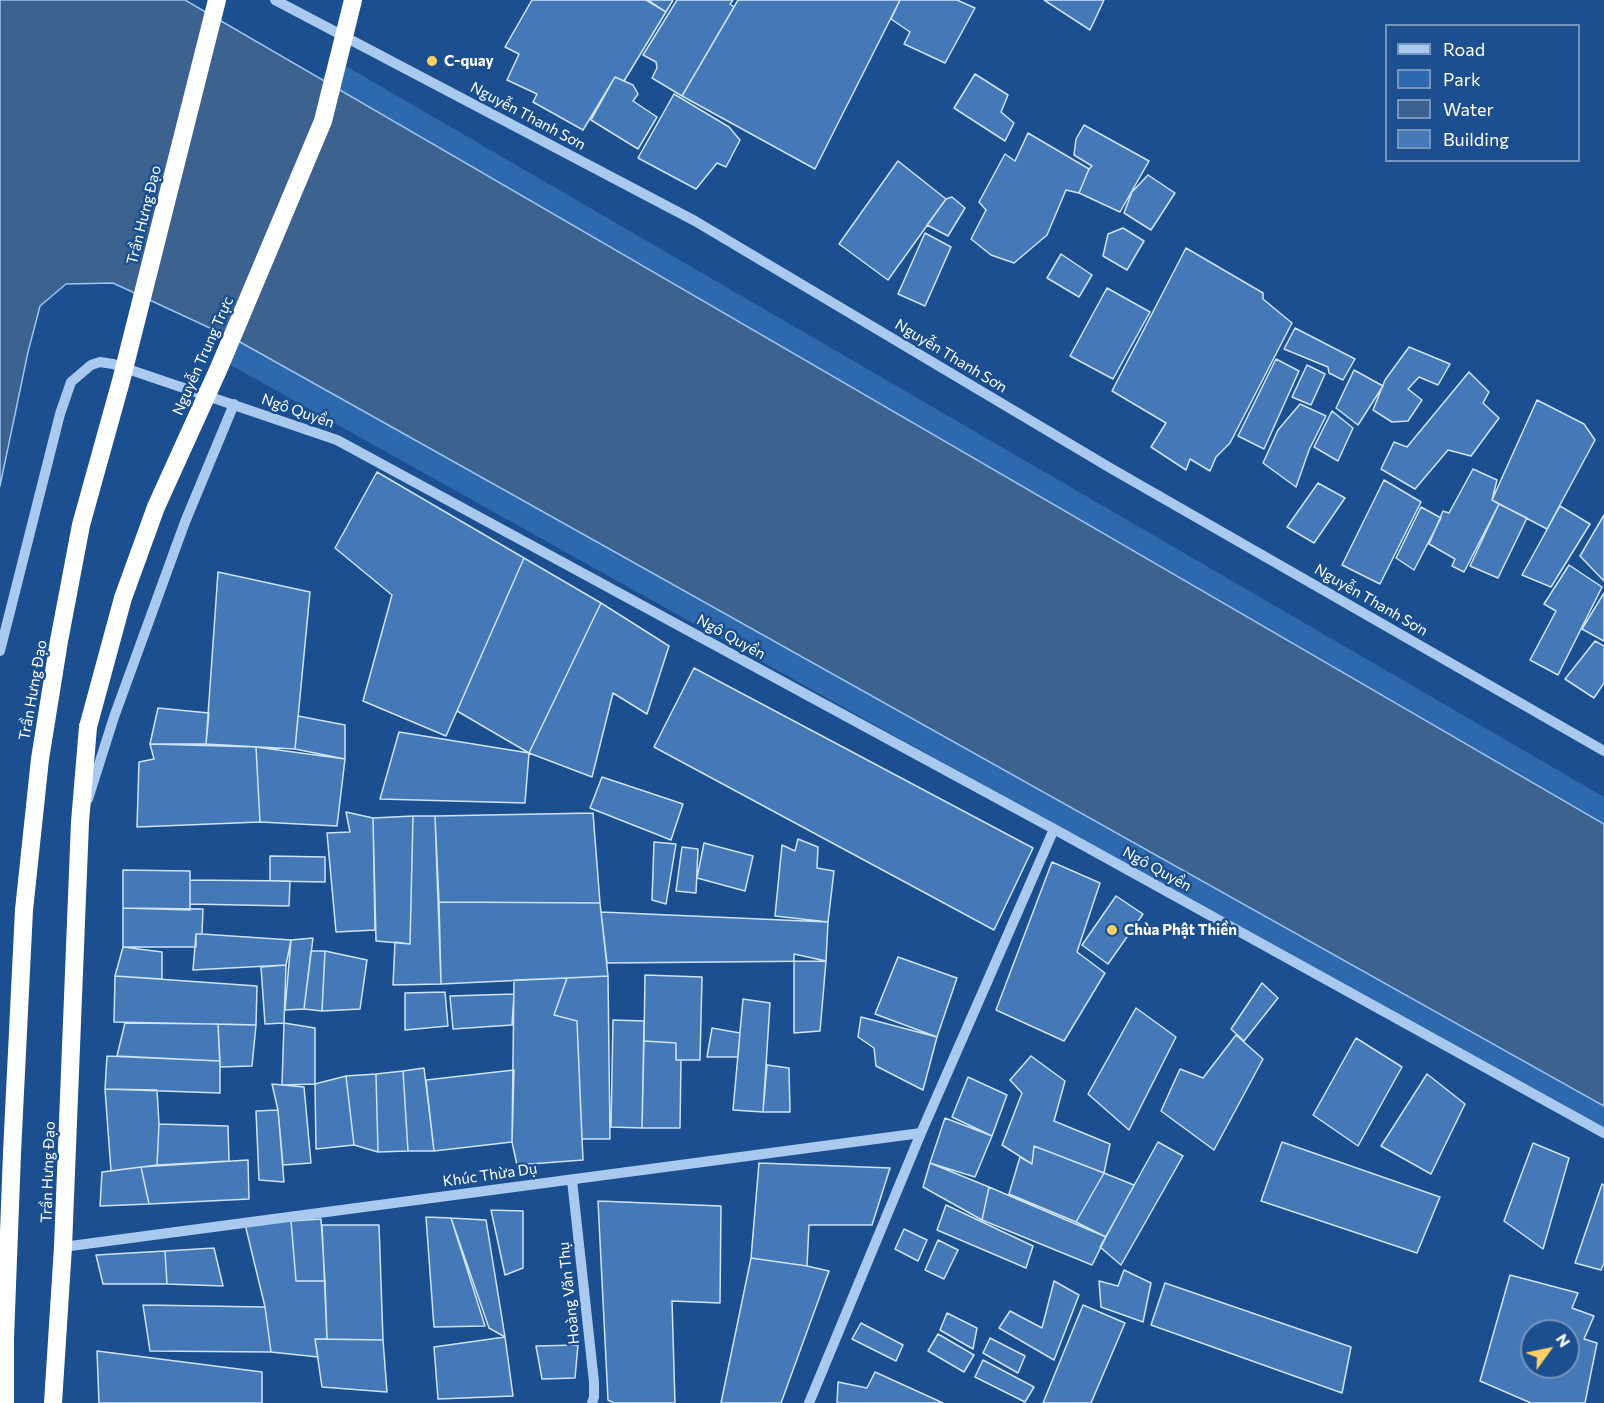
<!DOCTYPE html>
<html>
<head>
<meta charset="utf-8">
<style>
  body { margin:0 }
  #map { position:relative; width:1604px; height:1403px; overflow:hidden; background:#1b4f8f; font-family:Commissioner,sans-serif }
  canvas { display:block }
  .legend { position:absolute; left:1385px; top:24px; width:195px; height:138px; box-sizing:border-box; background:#1b4f8f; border:2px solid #7695bc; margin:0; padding:8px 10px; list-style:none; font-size:18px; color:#fff }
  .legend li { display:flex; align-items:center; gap:12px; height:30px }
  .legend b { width:30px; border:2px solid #7695bc }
  .north { position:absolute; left:1520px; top:1319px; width:60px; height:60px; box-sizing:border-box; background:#1b4f8f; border:2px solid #7695bc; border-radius:50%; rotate:57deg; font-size:16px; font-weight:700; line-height:24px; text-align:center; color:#fff }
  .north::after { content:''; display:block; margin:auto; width:21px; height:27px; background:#ffd166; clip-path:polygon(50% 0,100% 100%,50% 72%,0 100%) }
</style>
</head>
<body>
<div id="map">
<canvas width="1604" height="1403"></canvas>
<ul class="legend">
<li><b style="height:8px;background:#a9c9ee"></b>Road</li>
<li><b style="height:16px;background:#2e69ad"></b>Park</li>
<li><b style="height:16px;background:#3c6290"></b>Water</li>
<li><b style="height:16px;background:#4478b7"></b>Building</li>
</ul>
<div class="north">N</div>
</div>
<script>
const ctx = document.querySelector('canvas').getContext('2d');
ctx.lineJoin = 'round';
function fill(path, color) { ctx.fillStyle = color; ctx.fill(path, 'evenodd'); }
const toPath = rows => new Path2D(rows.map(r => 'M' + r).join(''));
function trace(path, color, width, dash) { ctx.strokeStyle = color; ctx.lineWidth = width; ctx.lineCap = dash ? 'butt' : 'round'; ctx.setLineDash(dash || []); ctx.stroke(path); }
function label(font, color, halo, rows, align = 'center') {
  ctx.font = font + ' Commissioner,sans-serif'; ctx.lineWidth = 5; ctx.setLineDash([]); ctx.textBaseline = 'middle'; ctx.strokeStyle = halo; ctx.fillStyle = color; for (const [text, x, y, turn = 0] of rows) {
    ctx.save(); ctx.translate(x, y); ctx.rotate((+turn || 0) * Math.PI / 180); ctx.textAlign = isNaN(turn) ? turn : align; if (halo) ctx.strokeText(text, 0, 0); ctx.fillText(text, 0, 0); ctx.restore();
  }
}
const green = toPath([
  [332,58,1604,797,1604,824,322,80],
  [240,342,1604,1106,1604,1132,218,358]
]);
const water = toPath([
  [0,0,185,0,1604,824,1604,1106,240,342,113,283,66,284,40,306,28,352,0,486,0,0]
]);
const building = toPath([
  [532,0,646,0,666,12,624,81,615,77,583,130,533,102,537,94,507,80,519,54,505,47,532,0],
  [648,0,673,0,666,12,648,0],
  [677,0,733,0,730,4,734,7,682,96,652,78,657,68,656,62,643,55,677,0],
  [738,0,900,0,815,169,682,96,738,0],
  [900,0,957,0,975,8,945,63,904,44,910,32,891,19,900,0],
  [1044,0,1104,0,1090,30,1044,0],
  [975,74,1008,95,1001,112,1014,123,1005,141,954,108,975,74],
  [615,77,633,85,638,94,633,101,657,117,638,149,591,120,615,77],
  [674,94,729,127,740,140,726,167,717,163,696,189,638,158,674,94],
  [1084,125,1149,161,1120,212,1079,193,1089,169,1092,166,1074,155,1076,139,1084,125],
  [1028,133,1089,169,1079,193,1066,190,1047,235,1014,263,991,255,971,239,986,210,979,202,1005,154,1015,161,1028,133],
  [898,161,946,199,888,280,839,244,898,161],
  [1148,175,1175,193,1151,230,1124,213,1132,192,1148,175],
  [952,197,965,208,948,236,927,225,946,199,952,197],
  [1123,228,1144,241,1127,270,1103,256,1108,234,1123,228],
  [925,233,951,247,925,306,898,294,925,233],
  [1186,248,1263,293,1263,299,1292,323,1230,443,1216,457,1210,471,1190,459,1186,470,1151,447,1166,423,1112,391,1186,248],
  [1061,254,1092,275,1079,297,1047,278,1061,254],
  [1107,288,1150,312,1113,379,1070,356,1107,288],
  [1295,328,1355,359,1343,380,1329,373,1328,367,1284,349,1295,328],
  [1409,347,1450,364,1438,385,1419,377,1408,389,1422,400,1408,421,1392,422,1373,410,1385,380,1409,347],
  [1276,359,1299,371,1264,449,1238,436,1276,359],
  [1307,365,1325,374,1311,405,1292,397,1307,365],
  [1354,370,1383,386,1358,425,1336,408,1354,370],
  [1469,372,1489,392,1483,403,1499,418,1471,456,1448,450,1415,489,1381,469,1394,442,1407,447,1469,372],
  [1537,400,1584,424,1595,440,1547,529,1492,500,1537,400],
  [1300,404,1326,416,1309,450,1296,487,1263,463,1278,430,1300,404],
  [1332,411,1353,428,1338,461,1314,447,1332,411],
  [1473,469,1497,480,1492,500,1499,504,1464,572,1452,566,1455,559,1429,544,1443,511,1449,513,1473,469],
  [377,472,524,558,446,736,363,701,392,595,335,548,377,472],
  [1384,480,1421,502,1380,584,1342,565,1384,480],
  [1318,483,1345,498,1314,543,1287,527,1318,483],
  [1499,504,1527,518,1498,578,1470,566,1499,504],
  [1560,506,1590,524,1551,587,1522,575,1560,506],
  [1421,507,1441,518,1414,570,1396,558,1421,507],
  [1604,515,1604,581,1580,556,1604,515],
  [524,558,601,603,529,753,457,711,524,558],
  [1569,565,1602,587,1558,675,1530,660,1556,611,1544,604,1569,565],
  [218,572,310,592,295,749,206,744,218,572],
  [1604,593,1604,641,1582,629,1604,593],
  [601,603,669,646,647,714,613,693,592,777,529,753,601,603],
  [1595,641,1604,646,1604,683,1594,698,1565,679,1595,641],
  [694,668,1033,848,994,930,654,747,694,668],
  [158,708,209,713,206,744,150,744,158,708],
  [298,716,345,725,345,759,295,749,298,716],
  [399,732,529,753,525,803,380,799,399,732],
  [150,744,256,747,260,822,137,827,139,762,154,759,150,744],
  [256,747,345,759,337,826,260,822,256,747],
  [602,777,683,804,671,840,590,808,602,777],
  [346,812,373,818,375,930,336,932,327,833,350,832,346,812],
  [593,813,600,903,439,902,435,816,593,813],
  [413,816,410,944,376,941,373,818,413,816],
  [413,816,435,816,441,984,393,985,395,942,410,944,413,816],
  [798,839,818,847,817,868,834,871,828,922,775,916,782,845,795,851,798,839],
  [654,842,676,844,666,904,652,900,654,842],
  [704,843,753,856,745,891,697,878,704,843],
  [682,847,698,849,696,893,676,891,682,847],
  [270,856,325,857,325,882,270,881,270,856],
  [1052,862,1100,883,1077,952,1105,973,1064,1041,996,1010,1052,862],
  [123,870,190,871,190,910,123,908,123,870],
  [190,880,290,881,289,906,190,904,190,880],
  [1116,896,1143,914,1108,964,1082,945,1116,896],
  [439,902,600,903,608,976,441,984,439,902],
  [123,908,203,909,202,934,196,934,196,947,123,947,123,908],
  [601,912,828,922,826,961,607,963,601,912],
  [196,934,202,934,291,940,286,965,193,970,196,934],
  [313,938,304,1009,285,1010,291,940,313,938],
  [123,947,162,952,162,979,115,976,123,947],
  [311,951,325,951,322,1011,304,1009,311,951],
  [325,951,367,960,360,1009,322,1011,325,951],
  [794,954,826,961,820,1031,794,1033,794,954],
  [898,957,957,978,937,1037,875,1014,898,957],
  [286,965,284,1023,265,1024,261,967,286,965],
  [645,975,702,977,700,1060,676,1060,676,1043,644,1041,645,975],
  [115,976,257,986,256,1025,114,1022,115,976],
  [608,976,610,1139,582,1139,577,1021,554,1015,567,978,608,976],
  [567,978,554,1015,577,1021,583,1160,517,1165,512,1142,514,980,567,978],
  [1262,983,1278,998,1244,1041,1231,1029,1262,983],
  [445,992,448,1026,405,1030,405,993,445,992],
  [514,994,512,1025,453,1029,450,996,514,994],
  [743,999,770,1003,763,1112,733,1110,743,999],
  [1136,1008,1176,1037,1129,1130,1088,1094,1136,1008],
  [861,1017,937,1037,923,1090,876,1066,874,1048,858,1037,861,1017],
  [613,1020,644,1021,642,1128,611,1127,613,1020],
  [125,1023,218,1024,220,1061,117,1056,125,1023],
  [284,1023,315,1028,315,1084,282,1085,284,1023],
  [218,1024,256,1025,252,1066,220,1067,218,1024],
  [712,1028,740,1033,738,1057,707,1057,712,1028],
  [1236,1035,1263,1059,1214,1150,1161,1111,1180,1069,1203,1078,1236,1035],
  [1356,1038,1402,1067,1358,1146,1313,1115,1356,1038],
  [644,1041,676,1043,676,1060,681,1060,680,1128,642,1128,644,1041],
  [107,1056,220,1061,220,1093,105,1089,107,1056],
  [1031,1056,1065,1081,1054,1121,1110,1144,1104,1173,1034,1146,1032,1164,1002,1145,1022,1093,1010,1080,1031,1056],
  [767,1065,789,1068,790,1112,763,1112,767,1065],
  [424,1068,434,1151,408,1151,403,1071,424,1068],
  [514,1070,512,1142,434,1151,426,1080,514,1070],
  [403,1071,408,1151,378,1152,376,1074,403,1071],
  [376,1074,378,1152,354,1145,346,1076,376,1074],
  [1427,1074,1465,1104,1431,1174,1381,1146,1427,1074],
  [346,1076,354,1145,316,1149,315,1084,346,1076],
  [968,1077,1007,1095,992,1136,952,1117,968,1077],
  [272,1084,304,1087,311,1163,283,1165,278,1110,272,1084],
  [105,1089,157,1090,159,1124,157,1165,111,1171,105,1089],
  [278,1110,284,1182,259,1180,256,1111,278,1110],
  [945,1118,992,1136,975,1177,930,1163,945,1118],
  [159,1124,228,1126,229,1161,157,1165,159,1124],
  [1158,1142,1183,1156,1121,1265,1100,1247,1158,1142],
  [1282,1142,1440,1197,1417,1253,1261,1201,1282,1142],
  [1533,1143,1569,1158,1543,1249,1504,1221,1533,1143],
  [1034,1146,1104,1173,1076,1222,1009,1194,1020,1157,1032,1164,1034,1146],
  [248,1160,249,1199,149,1204,141,1167,248,1160],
  [759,1163,890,1168,872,1225,809,1225,807,1266,751,1258,759,1163],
  [930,1163,989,1187,982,1220,923,1187,930,1163],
  [141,1167,149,1204,100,1206,102,1172,141,1167],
  [1104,1173,1134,1185,1106,1237,1076,1222,1104,1173],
  [1602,1184,1604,1185,1604,1263,1601,1270,1575,1263,1602,1184],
  [989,1187,1106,1237,1092,1265,982,1220,989,1187],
  [598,1201,721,1206,720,1303,672,1301,675,1403,614,1403,608,1400,598,1201],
  [946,1205,1033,1246,1026,1268,937,1230,946,1205],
  [491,1210,523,1211,523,1268,505,1275,491,1210],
  [426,1217,451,1218,485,1326,434,1327,426,1217],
  [451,1218,486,1220,505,1337,489,1328,451,1218],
  [321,1219,325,1281,296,1281,291,1221,321,1219],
  [291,1221,296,1281,325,1281,327,1339,315,1339,318,1357,271,1352,265,1307,245,1224,291,1221],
  [322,1225,379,1225,383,1340,327,1339,322,1225],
  [904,1229,927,1240,918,1261,895,1249,904,1229],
  [938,1240,958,1250,944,1279,925,1270,938,1240],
  [214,1248,223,1286,167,1284,165,1251,214,1248],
  [165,1251,167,1284,103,1284,96,1255,165,1251],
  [751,1258,807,1266,829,1271,781,1403,721,1403,751,1258],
  [1124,1270,1151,1283,1143,1322,1101,1307,1099,1281,1118,1286,1124,1270],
  [1510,1275,1578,1293,1572,1308,1594,1316,1584,1339,1597,1343,1585,1403,1531,1403,1480,1381,1510,1275],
  [1532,1331,1568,1331,1568,1367,1532,1367,1532,1331],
  [1054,1281,1079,1295,1054,1360,999,1328,1010,1311,1042,1328,1054,1281],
  [1165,1283,1351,1347,1342,1393,1151,1325,1165,1283],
  [143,1305,265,1307,271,1352,150,1351,143,1305],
  [1083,1305,1125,1323,1091,1403,1043,1403,1083,1305],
  [947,1313,977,1328,973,1349,940,1330,947,1313],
  [861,1323,903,1345,896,1361,852,1339,861,1323],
  [938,1334,974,1355,964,1372,928,1351,938,1334],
  [505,1337,513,1396,438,1399,434,1347,505,1337],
  [990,1338,1025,1356,1018,1373,983,1353,990,1338],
  [315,1339,383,1340,387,1392,322,1387,315,1339],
  [578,1345,575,1378,542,1379,536,1346,578,1345],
  [97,1351,262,1372,262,1403,99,1403,97,1351],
  [983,1360,1034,1387,1025,1402,975,1377,983,1360],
  [875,1372,943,1403,837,1403,838,1382,867,1388,875,1372]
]);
const minor = toPath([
  [275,0,695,221,1112,469,1604,751],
  [0,651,60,414,71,382,91,365,100,362,113,364,337,440,1054,829,1604,1133],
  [88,799,114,717,185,522,234,404],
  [572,1180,594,1382,594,1397,592,1403],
  [63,1247,921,1133],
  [809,1403,921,1133,1054,829]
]);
const highway = toPath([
  [5,1403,5,1338,12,1153],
  [53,1403,63,1247,80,822,88,727]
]);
const highwayBridge = toPath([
  [88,727,123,598,156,507,219,368,323,121,353,0],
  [12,1153,24,910,40,759,59,641,81,525,121,381,217,0]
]);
const markers = [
  [432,61,6,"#ffd166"],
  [1112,930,6,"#ffd166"]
];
const poiNames = [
  ["C-quay",444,61],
  ["Chùa Phật Thiền",1124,930]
];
const streetNames = [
  ["Nguyễn Thanh Sơn",528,116,28],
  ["Trần Hưng Đạo",144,215,-76],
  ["Nguyễn Trung Trực",203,356,-66],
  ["Nguyễn Thanh Sơn",951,356,31],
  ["Ngô Quyền",298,411,19],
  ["Nguyễn Thanh Sơn",1371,600,30],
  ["Ngô Quyền",731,637,29],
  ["Trần Hưng Đạo",33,690,-80],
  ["Ngô Quyền",1157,869,29],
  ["Trần Hưng Đạo",48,1172,-88],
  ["Khúc Thừa Dụ",490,1175,-8],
  ["Hoàng Văn Thụ",569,1293,-96]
];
fill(green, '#2e69ad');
fill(water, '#3c6290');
trace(water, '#9cc4f0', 1.5);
fill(building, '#4478b7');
trace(building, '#cfe3fa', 1.5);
trace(minor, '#a9c9ee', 10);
trace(highway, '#fff', 18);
trace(highwayBridge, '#fff', 18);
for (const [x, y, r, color] of markers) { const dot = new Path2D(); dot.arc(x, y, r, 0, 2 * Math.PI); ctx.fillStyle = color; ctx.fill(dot); trace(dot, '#1b4f8f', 2); }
label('bold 15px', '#fff', '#1b4f8f', poiNames, 'left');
label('15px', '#fff', '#1b4f8f', streetNames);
</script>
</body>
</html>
